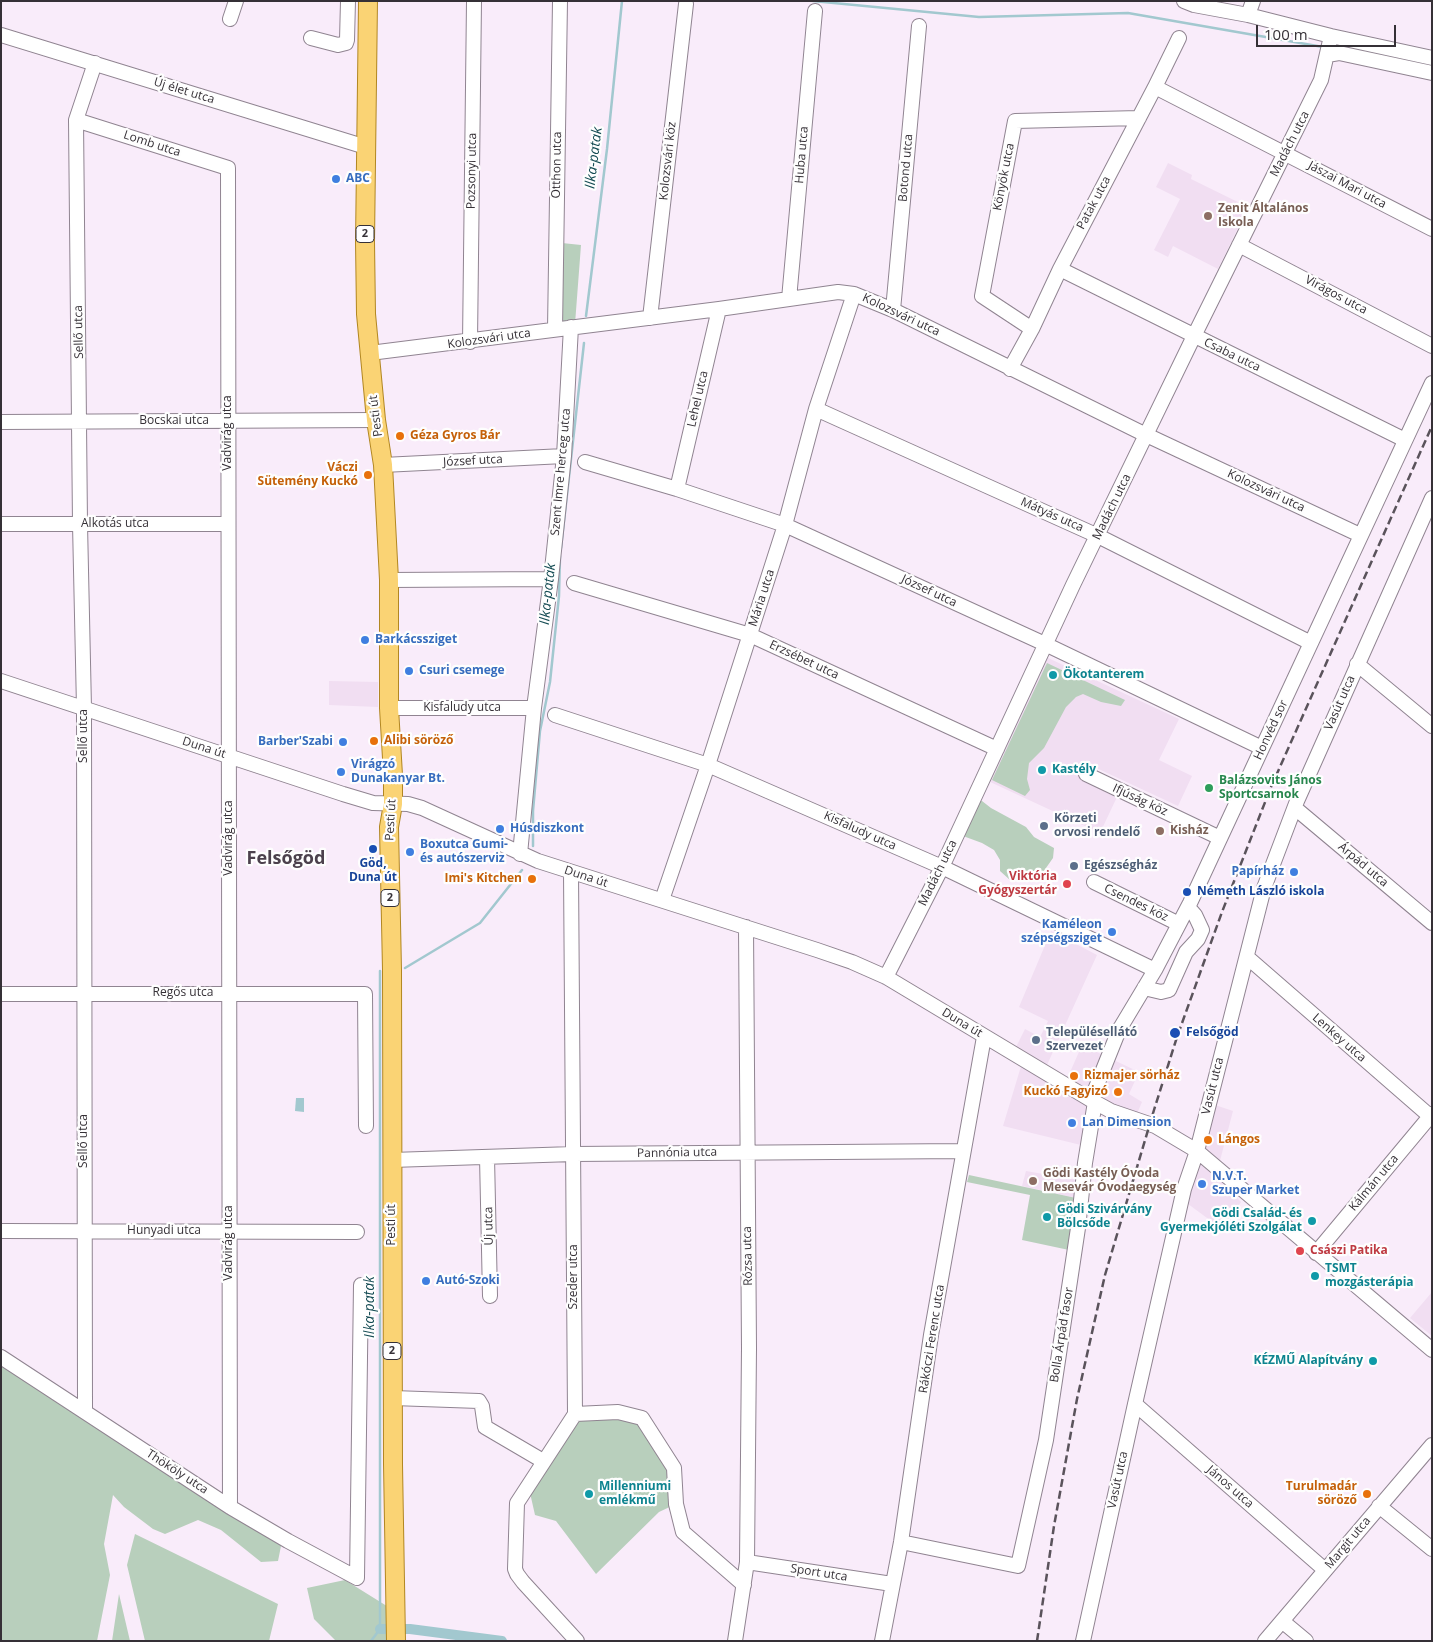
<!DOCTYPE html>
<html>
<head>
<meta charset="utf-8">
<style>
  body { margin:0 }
  #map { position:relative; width:1433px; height:1642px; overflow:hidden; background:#f9ecfa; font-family:"Open Sans",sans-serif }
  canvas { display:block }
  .frame { position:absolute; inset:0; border:2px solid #353036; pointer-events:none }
  .scale { position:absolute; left:1256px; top:25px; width:140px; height:22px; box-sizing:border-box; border:2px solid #353036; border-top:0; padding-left:6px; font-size:15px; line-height:18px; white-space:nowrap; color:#353036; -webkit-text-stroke:4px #fefefe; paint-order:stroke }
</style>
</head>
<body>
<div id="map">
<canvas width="1433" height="1642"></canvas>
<div class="frame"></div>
<div class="scale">100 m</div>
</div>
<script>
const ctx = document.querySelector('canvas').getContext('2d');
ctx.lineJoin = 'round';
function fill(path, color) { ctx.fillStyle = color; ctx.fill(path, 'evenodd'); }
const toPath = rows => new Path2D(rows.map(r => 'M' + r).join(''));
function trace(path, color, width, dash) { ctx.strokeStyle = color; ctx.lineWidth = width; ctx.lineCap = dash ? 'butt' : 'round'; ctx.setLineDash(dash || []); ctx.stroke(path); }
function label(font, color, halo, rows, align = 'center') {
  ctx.font = font + ' "Open Sans",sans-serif'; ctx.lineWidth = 4.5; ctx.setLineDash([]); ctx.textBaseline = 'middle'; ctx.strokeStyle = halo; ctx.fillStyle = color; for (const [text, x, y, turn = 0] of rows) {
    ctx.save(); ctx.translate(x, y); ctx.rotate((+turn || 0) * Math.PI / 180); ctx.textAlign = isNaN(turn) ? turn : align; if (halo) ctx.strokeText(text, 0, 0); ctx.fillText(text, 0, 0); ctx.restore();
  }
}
const built = toPath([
  [1168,163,1192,175,1191,179,1248,207,1218,269,1173,246,1168,257,1154,250,1180,199,1156,187],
  [1046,657,1179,719,1159,760,1192,776,1178,806,1090,765,1083,781,1117,797,1100,833,988,781],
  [329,681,378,682,378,707,329,705],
  [1051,931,1097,955,1047,1065,1016,1047,1025,1029,1040,1037,1048,1021,1019,1007],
  [1082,1045,1139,1072,1129,1094,1142,1102,1133,1123,1091,1106,1085,1146,1003,1126,1025,1053,1067,1079],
  [1212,1104,1233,1111,1216,1176,1241,1202,1222,1229,1184,1201],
  [1026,1171,1078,1180,1076,1198,1022,1186],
  [1432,1292,1432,1336,1410,1318]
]);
const green = toPath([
  [562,243,581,245,575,324,563,323],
  [1047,663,1125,700,1121,706,1101,702,1083,694,1076,697,1066,707,1044,748,1029,763,1027,779,1030,790,1025,796,992,780],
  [978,801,982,801,991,808,1026,827,1034,837,1054,848,1053,858,1041,875,1032,882,1010,880,1000,871,1000,860,994,850,982,843,963,836],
  [969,1175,1076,1198,1069,1250,1022,1240,1030,1195,967,1182],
  [1,1366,282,1541,278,1561,261,1562,221,1530,198,1520,165,1534,153,1529,124,1507,113,1495,104,1544,110,1575,97,1641,1,1641],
  [575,1414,642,1418,674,1468,676,1504,659,1512,596,1574,556,1521,535,1515,528,1484],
  [135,1534,278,1604,269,1641,145,1641,127,1565],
  [345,1580,390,1608,390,1641,336,1641,314,1619,307,1588],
  [119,1594,130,1641,112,1641]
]);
const water = toPath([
  [296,1098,304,1098,304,1112,295,1111]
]);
const stream = toPath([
  [813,1,979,17,1128,13,1323,47],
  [586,316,607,149,622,1],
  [561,548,584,343],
  [533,846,533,811,540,731,550,682,559,596,560,556],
  [405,968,480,923,522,870],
  [371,1641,380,1629,380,971]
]);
const canal = toPath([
  [380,1629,410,1629,502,1641]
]);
const minor = toPath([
  [1184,1,1194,5,1248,15,1331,36,1432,58],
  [1248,15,1253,1],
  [230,19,236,1],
  [1,35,366,147],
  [311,38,338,45,346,43,347,40,348,1],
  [1327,55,1339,53,1432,73],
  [1155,87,1432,229],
  [76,120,228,168,230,1507],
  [1239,245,1432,346],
  [1060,269,1405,440],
  [789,299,815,11],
  [893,310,919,26],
  [650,318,686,4],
  [555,329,560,1],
  [1032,329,982,296,1015,121,1139,118],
  [470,342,474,1],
  [370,353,719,309,838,292,854,294,893,310,1140,432,1360,535],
  [1010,369,1032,329,1060,269,1155,87,1179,38],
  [816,409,1098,536,1311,643],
  [1,422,376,420],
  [585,462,677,489,785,525,1045,644,1262,748],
  [383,465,564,456],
  [677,489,719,309],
  [1,524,228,524],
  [389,580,551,579],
  [574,583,750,635,997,749],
  [1357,664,1432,726],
  [1,681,343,794,373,803,408,804,422,808,538,861,817,950,852,962,886,977,1091,1100,1111,1111,1155,1126,1197,1151,1432,1350],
  [389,708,534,708],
  [555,715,708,765,942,867,1155,970],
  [1086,774,1220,838],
  [1295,808,1432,923],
  [520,854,534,708,551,579,564,456,571,327],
  [571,872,575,1414,517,1503,515,1569,517,1574,523,1582,577,1641],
  [1094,882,1179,924],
  [662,900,708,765,785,525,816,409,854,294],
  [1247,957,1432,1118],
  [886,977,942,867,1073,585,1194,336,1321,80,1331,36],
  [1144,988,1161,992,1169,990,1186,952,1198,939,1202,930,1195,915,1188,907],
  [1,994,365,994,366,1126],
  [1091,1100,1119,1030,1155,970,1190,903,1432,383],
  [487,1157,490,1296],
  [392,1160,573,1154,963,1151],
  [1,1231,357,1232],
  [1316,1253,1432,1114],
  [1,1357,230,1507,288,1541,357,1578,361,1285],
  [393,1398,479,1401,482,1406,485,1427,543,1461],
  [1135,1404,1325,1570],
  [85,1412,84,708,80,524,76,120,95,63],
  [575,1414,618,1412,642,1418,674,1468,676,1504,683,1532,744,1585],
  [1379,1506,1432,1549],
  [901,1542,1018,1566,1046,1440,1078,1228,1085,1163,1095,1102],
  [747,1562,892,1584],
  [1282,1621,1306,1641],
  [735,1641,747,1562,749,1348,746,927],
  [882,1641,901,1542,931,1335,984,1037],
  [1083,1641,1135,1404,1184,1189,1197,1151,1264,888,1297,801,1432,498],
  [1265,1641,1432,1445]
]);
const major = toPath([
  [368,1,365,242,366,314,376,420,383,465,389,580,389,708,393,775,393,804,389,827,392,970,393,1464,396,1641]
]);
const rail = toPath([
  [1037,1641,1054,1526,1077,1399,1105,1275,1154,1110,1177,1037,1222,912,1271,787,1432,426]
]);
const markers = [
  [336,179,5,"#3f7fe0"],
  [1208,216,5,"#8d6e63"],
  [400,436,5,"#e8710a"],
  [368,475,5,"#e8710a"],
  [365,640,5,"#3f7fe0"],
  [409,671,5,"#3f7fe0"],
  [1053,675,5,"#0f9aa8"],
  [374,741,5,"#e8710a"],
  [343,742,5,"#3f7fe0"],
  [1042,770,5,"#0f9aa8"],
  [341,772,5,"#3f7fe0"],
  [1209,788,5,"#2e9e5b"],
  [1044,826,5,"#5c6f8a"],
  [500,829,5,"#3f7fe0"],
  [1160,831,5,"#8d6e63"],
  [373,849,5,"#1a4fb4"],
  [410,852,5,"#3f7fe0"],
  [1074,866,5,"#5c6f8a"],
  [1294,872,5,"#3f7fe0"],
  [532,879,5,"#e8710a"],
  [1067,884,5,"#e0444e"],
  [1187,892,5,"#1a4fb4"],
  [1112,932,5,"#3f7fe0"],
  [1175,1033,6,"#1a4fb4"],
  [1036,1040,5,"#5c6f8a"],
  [1074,1076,5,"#e8710a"],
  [1118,1092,5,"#e8710a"],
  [1072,1123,5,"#3f7fe0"],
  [1208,1140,5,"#e8710a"],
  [1033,1181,5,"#8d6e63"],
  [1202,1184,5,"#3f7fe0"],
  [1047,1217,5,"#0f9aa8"],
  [1312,1221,5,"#0f9aa8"],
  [1300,1251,5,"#e0444e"],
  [1315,1276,5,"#0f9aa8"],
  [426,1281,5,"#3f7fe0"],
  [1373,1361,5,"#0f9aa8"],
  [589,1494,5,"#0f9aa8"],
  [1367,1494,5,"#e8710a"]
];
const shields = [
  [365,234,18],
  [390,898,18],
  [392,1351,18]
];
const shieldNames = [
  ["2",365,234],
  ["2",390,898],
  ["2",392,1351]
];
const streetNames = [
  ["Új élet utca",184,91,17],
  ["Lomb utca",152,144,18],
  ["Madách utca",1290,144,-63],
  ["Huba utca",802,155,-85],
  ["Kolozsvári köz",668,161,-84],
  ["Otthon utca",557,165,-89],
  ["Botond utca",906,168,-85],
  ["Pozsonyi utca",472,171,-89],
  ["Könyök utca",1004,177,-79],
  ["Jászai Mari utca",1347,185,28],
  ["Patak utca",1094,203,-62],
  ["Virágos utca",1336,295,28],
  ["Kolozsvári utca",901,315,25],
  ["Sellő utca",79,332,-91],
  ["Kolozsvári utca",489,339,-8],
  ["Csaba utca",1232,355,26],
  ["Lehel utca",698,399,-77],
  ["Pesti út",376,416,-97],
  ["Bocskai utca",174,421],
  ["Vadvirág utca",228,433,-90],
  ["József utca",473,461,-3],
  ["Szent Imre herceg utca",561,472,-85],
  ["Kolozsvári utca",1266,491,25],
  ["Madách utca",1112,507,-64],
  ["Mátyás utca",1052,515,24],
  ["Alkotás utca",115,524],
  ["József utca",929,591,25],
  ["Mária utca",762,598,-72],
  ["Erzsébet utca",804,660,25],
  ["Vasút utca",1340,703,-66],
  ["Kisfaludy utca",462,708],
  ["Honvéd sor",1271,730,-65],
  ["Sellő utca",84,736,-90],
  ["Duna út",204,748,18],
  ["Ifjúság köz",1140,800,25],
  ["Pesti út",391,820,-87],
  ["Kisfaludy utca",860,831,24],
  ["Vadvirág utca",229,838,-90],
  ["Árpád utca",1363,865,40],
  ["Madách utca",938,873,-64],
  ["Duna út",586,877,18],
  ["Csendes köz",1136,903,26],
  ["Regős utca",183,993],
  ["Duna út",962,1023,31],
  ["Lenkey utca",1339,1038,41],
  ["Vasút utca",1213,1086,-76],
  ["Sellő utca",84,1141,-90],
  ["Pannónia utca",677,1153,-1],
  ["Kálmán utca",1374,1183,-50],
  ["Pesti út",392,1225,-90],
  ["Új utca",489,1226,-91],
  ["Hunyadi utca",164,1231],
  ["Vadvirág utca",229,1243,-90],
  ["Rózsa utca",748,1256,-91],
  ["Szeder utca",574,1277,-90],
  ["Bolla Árpád fasor",1062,1335,-81],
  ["Rákóczi Ferenc utca",932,1339,-81],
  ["Thököly utca",177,1472,33],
  ["Vasút utca",1118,1480,-78],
  ["János utca",1230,1487,41],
  ["Margit utca",1348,1543,-50],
  ["Sport utca",819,1573,9]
];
const shopNames = [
  ["ABC",346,179],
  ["Barkácssziget",375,640],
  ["Csuri csemege",419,671],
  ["Barber'Szabi",333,742,"right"],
  ["Virágzó",351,765],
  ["Dunakanyar Bt.",351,779],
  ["Húsdiszkont",510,829],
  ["Boxutca Gumi-",420,845],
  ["és autószerviz",420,859],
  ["Papírház",1284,872,"right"],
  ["Kaméleon",1102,925,"right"],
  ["szépségsziget",1102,939,"right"],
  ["Lan Dimension",1082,1123],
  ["N.V.T.",1212,1177],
  ["Szuper Market",1212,1191],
  ["Autó-Szoki",436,1281]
];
const educationNames = [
  ["Zenit Általános",1218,209],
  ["Iskola",1218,223],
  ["Kisház",1170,831],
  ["Gödi Kastély Óvoda",1043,1174],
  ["Mesevár Óvodaegység",1043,1188]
];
const foodNames = [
  ["Géza Gyros Bár",410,436],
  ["Váczi",358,468,"right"],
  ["Sütemény Kuckó",358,482,"right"],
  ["Alibi söröző",384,741],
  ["Imi's Kitchen",522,879,"right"],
  ["Rizmajer sörház",1084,1076],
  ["Kuckó Fagyizó",1108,1092,"right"],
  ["Lángos",1218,1140],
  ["Turulmadár",1357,1487,"right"],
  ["söröző",1357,1501,"right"]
];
const cultureNames = [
  ["Ökotanterem",1063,675],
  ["Kastély",1052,770],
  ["Gödi Szivárvány",1057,1210],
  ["Bölcsőde",1057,1224],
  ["Gödi Család- és",1302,1214,"right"],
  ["Gyermekjóléti Szolgálat",1302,1228,"right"],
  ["TSMT",1325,1269],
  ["mozgásterápia",1325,1283],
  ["KÉZMŰ Alapítvány",1363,1361,"right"],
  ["Millenniumi",599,1487],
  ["emlékmű",599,1501]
];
const leisureNames = [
  ["Balázsovits János",1219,781],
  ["Sportcsarnok",1219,795]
];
const serviceNames = [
  ["Körzeti",1054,819],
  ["orvosi rendelő",1054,833],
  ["Egészségház",1084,866],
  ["Településellátó",1046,1033],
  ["Szervezet",1046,1047]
];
const transitNames = [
  ["Göd,",373,864,"center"],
  ["Duna út",373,878,"center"],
  ["Németh László iskola",1197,892],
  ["Felsőgöd",1186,1033]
];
const healthNames = [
  ["Viktória",1057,877],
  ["Gyógyszertár",1057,891],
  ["Császi Patika",1310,1251,"left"]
];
const waterNames = [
  ["Ilka-patak",594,158,-83],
  ["Ilka-patak",548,594,-84],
  ["Ilka-patak",370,1307,-90]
];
const districtNames = [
  ["Felsőgöd",286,859]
];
fill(built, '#f1def2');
fill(green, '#b8cfbc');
fill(water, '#a2c8cf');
trace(stream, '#a2c8cf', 2.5);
trace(canal, '#a2c8cf', 10);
trace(minor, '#908491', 16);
trace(major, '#b28722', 20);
trace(minor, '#fff', 14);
trace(major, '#fad374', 18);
trace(rail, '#5a535b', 2.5, [8, 4]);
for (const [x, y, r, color] of markers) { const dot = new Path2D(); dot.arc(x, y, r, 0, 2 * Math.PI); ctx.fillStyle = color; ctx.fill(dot); trace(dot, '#fefefe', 2); }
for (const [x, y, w] of shields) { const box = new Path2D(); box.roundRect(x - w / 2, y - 8.5, w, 17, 4); ctx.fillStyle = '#fefefe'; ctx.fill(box); trace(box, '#353036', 1); }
label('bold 11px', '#353036', null, shieldNames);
label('12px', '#353036', '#fefefe', streetNames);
label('bold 12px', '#366cbe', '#fefefe', shopNames, 'left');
label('bold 12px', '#785e54', '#fefefe', educationNames, 'left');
label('bold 12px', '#c56008', '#fefefe', foodNames, 'left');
label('bold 12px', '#0d838f', '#fefefe', cultureNames, 'left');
label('bold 12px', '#27864d', '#fefefe', leisureNames, 'left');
label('bold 12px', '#4e5e75', '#fefefe', serviceNames, 'left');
label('bold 12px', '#164399', '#fefefe', transitNames, 'left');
label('bold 12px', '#be3a42', '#fefefe', healthNames, 'right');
label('italic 14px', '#144b53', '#fefefe', waterNames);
label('bold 18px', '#4c414d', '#fefefe', districtNames);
</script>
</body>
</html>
